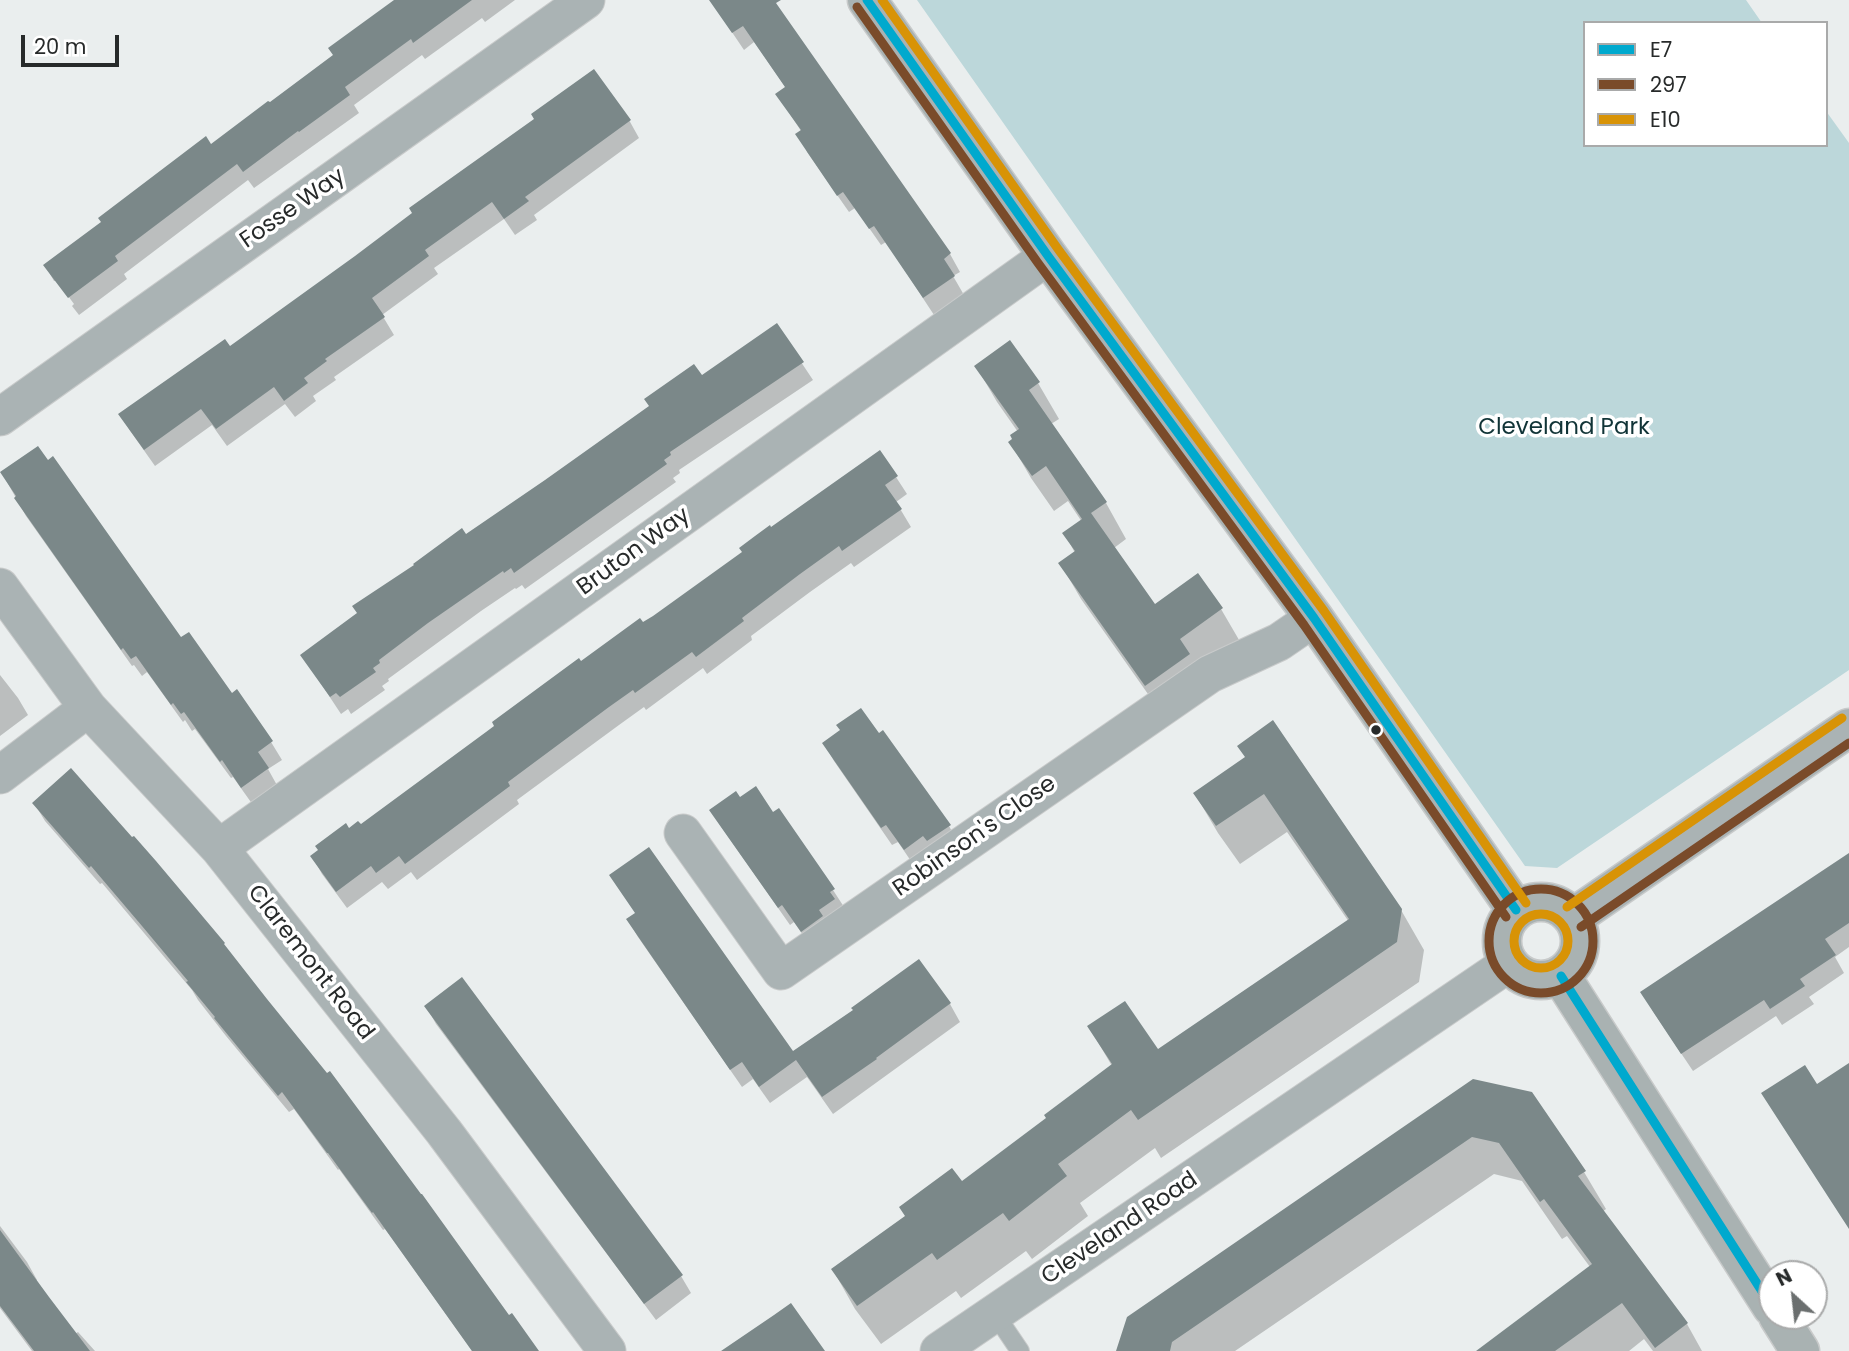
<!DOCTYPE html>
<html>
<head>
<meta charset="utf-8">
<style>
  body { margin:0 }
  #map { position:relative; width:1849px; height:1351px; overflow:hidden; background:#eaeeee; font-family:Poppins,sans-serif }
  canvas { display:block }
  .legend { position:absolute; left:1583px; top:21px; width:245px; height:126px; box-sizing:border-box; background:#fff; border:2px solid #a9aaaa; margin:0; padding:9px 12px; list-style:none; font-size:21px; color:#272a2a }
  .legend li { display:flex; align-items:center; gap:14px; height:35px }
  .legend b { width:35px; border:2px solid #a9aaaa }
  .north { position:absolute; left:1758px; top:1260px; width:70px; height:70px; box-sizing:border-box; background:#fff; border:2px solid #a9aaaa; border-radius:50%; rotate:333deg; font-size:19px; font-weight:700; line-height:28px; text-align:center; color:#272a2a }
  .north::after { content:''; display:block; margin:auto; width:24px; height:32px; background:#6b6f6f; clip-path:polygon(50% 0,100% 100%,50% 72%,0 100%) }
  .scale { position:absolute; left:21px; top:35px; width:98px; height:32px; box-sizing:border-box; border:4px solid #272a2a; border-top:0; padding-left:9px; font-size:21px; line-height:24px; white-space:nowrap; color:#272a2a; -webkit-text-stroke:5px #fff; paint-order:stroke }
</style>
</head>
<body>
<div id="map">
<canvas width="1849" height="1351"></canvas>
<ul class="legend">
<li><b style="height:9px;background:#00a9ce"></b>E7</li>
<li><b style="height:9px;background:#7a4b2a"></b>297</li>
<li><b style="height:9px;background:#d89306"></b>E10</li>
</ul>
<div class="north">N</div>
<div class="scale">20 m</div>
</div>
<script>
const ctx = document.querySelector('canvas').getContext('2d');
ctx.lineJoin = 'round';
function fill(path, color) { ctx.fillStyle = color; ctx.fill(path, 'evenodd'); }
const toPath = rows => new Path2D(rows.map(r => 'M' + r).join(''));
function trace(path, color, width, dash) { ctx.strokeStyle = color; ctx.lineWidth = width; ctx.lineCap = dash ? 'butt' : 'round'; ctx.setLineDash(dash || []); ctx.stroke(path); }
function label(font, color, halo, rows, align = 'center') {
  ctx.font = font + ' Poppins,sans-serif'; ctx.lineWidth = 7; ctx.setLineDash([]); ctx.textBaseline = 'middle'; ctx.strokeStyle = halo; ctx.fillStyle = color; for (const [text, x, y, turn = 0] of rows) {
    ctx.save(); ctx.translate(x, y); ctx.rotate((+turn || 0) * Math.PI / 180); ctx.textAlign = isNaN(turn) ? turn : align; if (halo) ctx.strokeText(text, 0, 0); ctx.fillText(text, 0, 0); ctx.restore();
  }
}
const green = toPath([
  [917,0,1746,0,1762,23,1585,23,1585,145,1826,145,1826,111,1849,143,1849,670,1557,868,1525,866]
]);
const shadow = toPath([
  [405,0,515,0,485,22,482,18,425,59,422,55,354,105,359,113,254,188,248,180,124,274,127,279,79,315,72,306,74,304,57,281,54,281,45,265,269,105],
  [771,0,950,254,960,272,953,276,964,295,934,315,886,242,881,245,855,208,849,212,807,152,801,131,777,94,786,88,754,42,744,50,711,1],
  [629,120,639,138,534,215,537,220,515,235,504,219,434,268,438,274,382,315,394,335,334,377,336,380,313,396,316,401,295,417,285,404,227,446,212,425,155,466,131,432,120,415,229,348],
  [777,326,813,380,679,470,680,473,673,478,676,482,525,589,522,585,516,589,515,588,481,611,388,679,389,681,382,686,385,690,351,714,348,709,341,714,302,655,466,536],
  [976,366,1038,383,1059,419,1051,424,1106,503,1126,539,1114,548,1155,606,1221,609,1242,645,1167,721,1081,599,1060,563,1075,553,1065,534,1082,522,1068,501,1054,511,1031,478,1010,442,1018,432,997,402],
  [2,473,181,640,232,695,271,742,282,760,268,769,278,787,253,805,233,777,231,778,195,729,192,731,185,720,183,722,147,672,142,676,134,665,132,666,26,516],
  [896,477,907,494,896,502,911,527,854,567,851,563,810,592,751,636,752,640,707,674,703,668,646,710,644,707,619,725,517,800,519,804,417,880,411,872,388,889,382,882,347,908,322,874,312,856,349,830,360,826,581,663,642,624],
  [0,675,18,698,28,715,0,736],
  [824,743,949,826,959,844,915,867,898,842,892,845,834,761],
  [1246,759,1401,910,1424,950,1419,982,1161,1158,1155,1148,1080,1203,1088,1216,1032,1259,1026,1251,961,1298,956,1291,881,1344,855,1309,833,1270,961,1183,1048,1119,1112,1066,1089,1027,1158,1052,1349,922,1287,832,1240,864,1218,833,1195,794],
  [740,800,773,814,833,890,844,907,812,948,794,922,790,925,722,828,712,811],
  [34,803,509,1317,536,1351,472,1351,385,1229,383,1230,339,1169,338,1170,294,1109,289,1112,226,1036,198,1000,192,990,102,883,100,884,45,821],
  [1849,854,1849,947,1835,957,1844,973,1809,997,1814,1004,1782,1025,1776,1016,1693,1071,1652,1010],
  [628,920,792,1054,855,1011,918,961,950,1004,960,1022,833,1114,807,1077,770,1103,753,1079,742,1087,638,937],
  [426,1006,681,1276,691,1293,656,1320,436,1024],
  [1474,1081,1584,1172,1606,1209,1602,1212,1687,1324,1702,1351,1653,1351,1644,1339,1629,1351,1478,1351,1590,1267,1567,1236,1562,1239,1522,1181,1494,1174,1235,1351,1118,1351],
  [0,1226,27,1262,37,1280,36,1281,75,1334,78,1332,95,1351,32,1351,0,1308]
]);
const building = toPath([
  [394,0,472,0,413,43,411,39,345,87,350,95,299,132,298,131,243,172,237,164,115,256,118,261,68,298,43,265,101,222,98,218,206,136,211,144,268,101,270,102,333,55,328,48],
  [709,0,781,0,776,3,951,253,944,259,955,276,923,298,874,226,869,229,843,192,837,196,795,134,801,130,775,94,785,87,743,26,732,33],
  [594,69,631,120,525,197,529,201,504,219,492,202,425,250,429,256,372,298,385,317,325,359,327,361,304,378,308,383,284,401,274,387,216,429,201,409,144,450,118,414,225,339,230,346,355,256,412,213,409,208,534,119,531,114],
  [777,323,804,362,670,452,671,455,664,460,667,464,514,573,511,568,504,573,503,571,428,623,379,660,380,663,373,668,376,672,340,697,336,693,330,697,300,655,357,613,352,606,414,565,413,564,462,528,466,534,545,480,649,406,644,399,694,364,702,375],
  [1010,340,1040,382,1029,390,1107,502,1091,513,1155,604,1198,573,1223,608,1180,639,1190,654,1145,686,1058,563,1075,551,1062,533,1082,519,1046,466,1032,476,1008,442,1012,439,1010,435,1019,429,974,366],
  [38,446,48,460,53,456,181,637,189,632,232,693,237,689,273,741,258,752,269,768,241,788,222,760,220,762,184,712,181,714,173,703,171,705,136,656,131,659,123,648,121,650,14,498,16,496,0,472],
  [880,450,898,476,885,485,902,509,842,551,839,546,800,574,742,618,744,621,696,657,692,652,635,693,633,690,609,707,508,782,510,786,405,864,399,856,376,873,371,866,336,892,310,856,318,850,315,846,346,823,349,828,358,821,361,824,486,732,494,726,492,722,564,669,579,658,581,661,640,618,643,622,653,616,742,552,739,548,755,536,770,525,771,527],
  [861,708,879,733,883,730,951,825,927,841,923,836,904,850,886,825,881,828,822,743,840,730,836,725],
  [1273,720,1402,909,1397,942,1138,1120,1131,1110,1058,1164,1067,1176,1009,1221,1003,1213,937,1260,932,1253,857,1306,831,1269,905,1216,899,1207,952,1168,962,1181,1046,1118,1044,1115,1112,1064,1087,1026,1125,1001,1158,1049,1349,919,1264,794,1216,826,1193,793,1245,757,1237,746],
  [71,768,132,837,134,836,156,861,225,943,224,944,267,999,327,1073,330,1071,421,1194,422,1194,509,1315,512,1313,539,1351,472,1351,373,1212,372,1213,328,1153,327,1153,282,1092,278,1096,214,1018,215,1017,186,982,188,981,142,926,91,866,89,868,32,803],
  [756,786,773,812,779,808,835,889,830,892,835,899,819,910,823,916,801,932,782,905,778,908,709,810,736,791,740,797],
  [649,847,793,1051,853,1010,851,1008,919,959,951,1003,876,1058,877,1059,822,1097,796,1060,759,1087,742,1062,730,1070,626,919,635,913,609,875],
  [1849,853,1849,923,1825,939,1836,955,1800,979,1805,986,1770,1009,1764,1000,1681,1054,1640,992],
  [462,977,683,1275,644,1304,424,1006],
  [1849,1063,1849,1229,1761,1093,1805,1065,1817,1084],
  [1473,1079,1532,1092,1586,1171,1578,1176,1688,1323,1655,1348,1622,1303,1555,1351,1476,1351,1592,1264,1544,1199,1540,1202,1499,1143,1472,1137,1172,1342,1170,1351,1116,1351,1127,1317],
  [0,1230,49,1297,90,1351,34,1351,0,1306],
  [791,1303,825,1351,721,1351,774,1315]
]);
const service = toPath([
  [995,1314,1020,1351]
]);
const minor = toPath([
  [0,417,586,0],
  [0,587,88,708,219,848,444,1132,607,1351],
  [0,775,88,708],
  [683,833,781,971,1210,674,1279,642,1314,618],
  [219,848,1048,256],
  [939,1351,1508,964]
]);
const tertiary = toPath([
  [1574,917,1849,728]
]);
const secondary = toPath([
  [867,0,1048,256,1314,618,1516,910],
  '1502 941a39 39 0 1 1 78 0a39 39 0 1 1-78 0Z',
  [1561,976,1772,1307],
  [1778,1316,1800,1351]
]);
const bus1 = toPath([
  [867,0,1048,256,1314,618,1516,910],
  [1561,976,1772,1307]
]);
const bus2 = toPath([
  [857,7,1038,263,1304,625,1506,917],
  '1489 941a52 52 0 1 1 104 0a52 52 0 1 1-104 0Z',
  [1581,927,1849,743]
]);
const bus3 = toPath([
  [882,0,1058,249,1324,611,1526,903],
  [1567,907,1842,718],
  '1514 941a27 27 0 1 1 54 0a27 27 0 1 1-54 0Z'
]);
const markers = [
  [1376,730,6,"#272a2a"]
];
const streetNames = [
  ["Fosse Way",293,209,-35],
  ["Bruton Way",634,552,-36],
  ["Robinson's Close",975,837,-35],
  ["Claremont Road",310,963,52],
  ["Cleveland Road",1120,1229,-34]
];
const parkNames = [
  ["Cleveland Park",1564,428]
];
fill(green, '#bcd7da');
fill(shadow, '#0003');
fill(building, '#7b8889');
trace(service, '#c8caca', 20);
trace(minor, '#c8caca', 39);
trace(tertiary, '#c8caca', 41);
trace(secondary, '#c8caca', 41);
trace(service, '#aab3b4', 18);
trace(minor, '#aab3b4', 37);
trace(tertiary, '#aab3b4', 38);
trace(secondary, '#a9b2b2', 38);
trace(bus1, '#00a9ce', 9);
trace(bus2, '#7a4b2a', 9);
trace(bus3, '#d89306', 9);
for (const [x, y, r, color] of markers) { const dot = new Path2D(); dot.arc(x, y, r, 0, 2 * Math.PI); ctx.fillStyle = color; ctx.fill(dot); trace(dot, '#fff', 2.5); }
label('23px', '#272a2a', '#fff', streetNames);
label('23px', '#113437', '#fff', parkNames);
</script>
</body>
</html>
